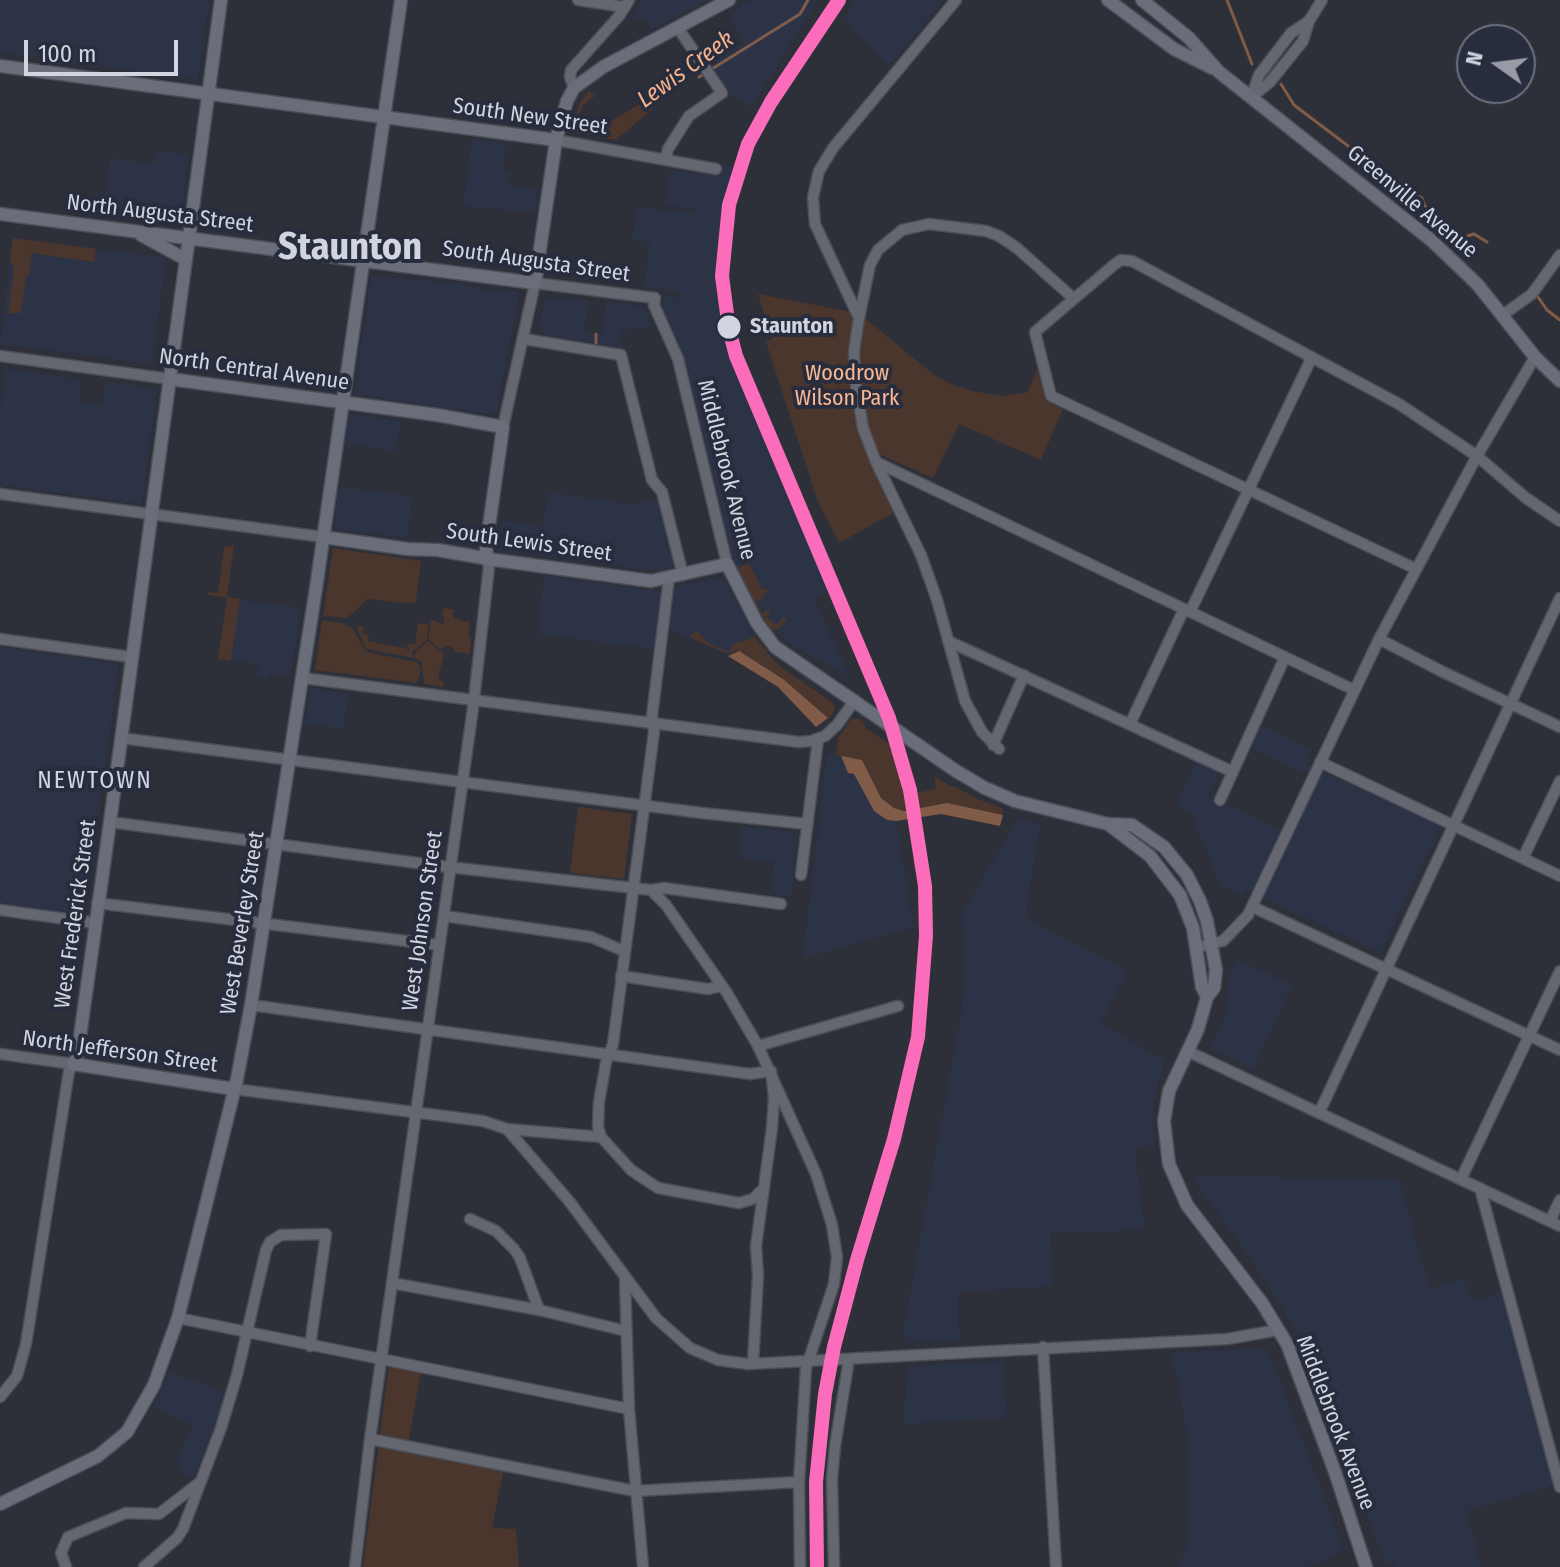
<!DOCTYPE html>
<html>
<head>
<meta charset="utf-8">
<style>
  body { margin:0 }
  #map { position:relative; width:1560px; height:1567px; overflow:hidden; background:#2d3039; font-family:"Fira Sans Condensed",sans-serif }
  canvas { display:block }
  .north { position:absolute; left:1456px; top:24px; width:80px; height:80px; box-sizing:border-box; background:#282d3e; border:2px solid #6c707f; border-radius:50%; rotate:284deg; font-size:22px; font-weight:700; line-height:32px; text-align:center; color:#d1d5e0 }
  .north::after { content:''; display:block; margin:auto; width:28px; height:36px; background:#989ba6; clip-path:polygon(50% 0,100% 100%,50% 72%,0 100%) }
  .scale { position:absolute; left:24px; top:40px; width:154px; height:36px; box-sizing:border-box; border:4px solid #d1d5e0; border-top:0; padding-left:10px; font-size:24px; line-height:28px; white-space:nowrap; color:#d1d5e0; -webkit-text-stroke:6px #282d3e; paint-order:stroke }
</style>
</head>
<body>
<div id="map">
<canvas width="1560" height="1567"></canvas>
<div class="north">N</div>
<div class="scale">100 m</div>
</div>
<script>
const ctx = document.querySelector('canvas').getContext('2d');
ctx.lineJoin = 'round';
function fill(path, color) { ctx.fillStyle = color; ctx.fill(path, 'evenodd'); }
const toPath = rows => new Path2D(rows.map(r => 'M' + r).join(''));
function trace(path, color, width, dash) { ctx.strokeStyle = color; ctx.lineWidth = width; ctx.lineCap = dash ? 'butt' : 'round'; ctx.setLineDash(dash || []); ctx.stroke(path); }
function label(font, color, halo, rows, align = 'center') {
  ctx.font = font + ' "Fira Sans Condensed",sans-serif'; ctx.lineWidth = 8; ctx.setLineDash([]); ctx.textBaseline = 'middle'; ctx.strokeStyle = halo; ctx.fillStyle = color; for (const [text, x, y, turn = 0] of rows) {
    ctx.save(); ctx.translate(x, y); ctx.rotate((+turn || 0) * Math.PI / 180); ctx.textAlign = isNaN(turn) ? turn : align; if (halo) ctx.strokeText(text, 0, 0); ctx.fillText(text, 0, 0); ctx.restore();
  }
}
const built = toPath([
  [0,0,209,0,198,80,0,52],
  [640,0,707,0,652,30,647,21,631,18,638,10],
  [750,0,818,0,751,107,732,96,708,63,744,43,729,15],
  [854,0,944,0,889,65,844,18],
  [472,139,506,143,502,172,510,174,509,186,537,190,534,213,478,206,477,208,463,206],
  [156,151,189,155,179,226,103,216,111,158,154,164],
  [719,160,733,169,723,210,718,248,719,293,726,332,828,591,813,599,850,677,787,642,774,630,734,563,680,347,663,308,665,296,682,298,682,292,644,286,650,242,632,240,636,207,694,213,694,209,665,205,671,170,710,175],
  [13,238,166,258,152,360,147,363,0,344],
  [374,276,453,283,496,292,497,289,520,292,496,413,492,415,354,394,371,278],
  [549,297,588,300,584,333,602,335,607,302,643,306,652,327,621,330,622,348,550,336,541,331,540,326,544,301],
  [6,369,81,379,79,403,103,406,106,382,157,388,142,504,0,485,0,412],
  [349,414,400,421,396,451,345,444],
  [339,487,412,496,407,538,334,529],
  [548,492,634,505,659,497,677,566,659,571,498,550,502,521,543,527],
  [544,576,664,592,657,649,538,634],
  [717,577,725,581,756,639,728,654,667,628,672,588],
  [227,598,301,608,291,676,269,673,268,678,256,676,258,664,218,659],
  [0,647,119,664,85,916,0,904],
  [310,688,348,694,343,729,305,723],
  [1262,726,1312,750,1306,763,1440,826,1381,953,1246,890,1243,896,1221,885,1195,824,1198,817,1176,807,1196,762,1219,772,1209,796,1292,836,1319,780,1252,748],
  [827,754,841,756,848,773,854,774,874,811,896,821,914,927,803,958],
  [1019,819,1040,824,1025,917,1127,971,1100,1024,1164,1060,1154,1103,1155,1144,1134,1148,1145,1230,1050,1233,1052,1286,958,1292,959,1340,905,1343,904,1329,961,1016,964,975,962,913],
  [742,826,798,833,791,896,771,894,775,862,738,857],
  [1236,959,1292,985,1253,1069,1211,1049,1225,1015,1230,973],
  [1195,1176,1399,1179,1429,1288,1464,1279,1471,1301,1503,1293,1555,1485,1466,1511,1481,1567,1396,1567,1393,1562,1385,1562,1316,1370,1302,1337,1243,1247,1196,1183],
  [1249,1349,1268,1350,1344,1550,1307,1567,1179,1567,1189,1536,1189,1443,1172,1352],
  [1003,1361,1007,1417,904,1424,907,1366],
  [169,1372,226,1393,196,1476,188,1477,181,1473,176,1463,193,1425,153,1407]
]);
const green = toPath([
  [589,91,595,96,583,105,575,124,589,133,602,135,604,129,614,119,659,93,664,99,616,140,571,132,579,104],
  [13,238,96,249,94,262,32,253,29,275,26,278,21,313,8,313,14,269,10,259],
  [758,294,852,312,865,318,933,374,950,384,972,391,1002,396,1028,392,1037,370,1047,401,1063,409,1041,460,959,424,933,478,867,449,895,512,839,543,818,502,766,342,772,339],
  [234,545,227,597,240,599,231,661,218,659,227,598,208,595,208,592,218,593,224,547],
  [333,548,421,561,416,602,403,603,368,599,347,618,323,616],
  [749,563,762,589,771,590,763,594,765,597,756,602,763,613,771,608,767,617,777,625,783,617,787,619,779,629,770,630,737,568],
  [444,608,454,610,453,618,464,621,461,623,469,621,469,637,471,638,470,654,455,652,452,646,444,647,441,650,428,639,431,619,442,624,445,622,442,613],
  [322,620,346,624,353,629,366,652,417,662,421,669,417,683,315,670],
  [418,623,429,625,426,641,412,652,413,658,366,649,357,629,357,626,364,627,363,633,369,635,368,641,403,648,405,643,405,648,411,652,406,644,415,644],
  [697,631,708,643,729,652,733,644,755,637,778,665,832,702,835,708,832,715,829,719,783,679,737,650,728,654,689,637],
  [428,641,444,654,438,679,443,681,443,687,424,684,422,663,414,658,416,652],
  [851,719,859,719,863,721,866,728,895,748,907,793,905,795,936,789,934,776,949,786,954,786,978,799,1003,809,1002,815,946,803,908,811,897,809,886,804,881,798,862,760,836,755,838,738],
  [578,807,632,814,624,879,570,873],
  [389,1365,421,1371,407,1451,504,1469,492,1528,516,1529,519,1567,363,1567]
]);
const water = toPath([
  [739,651,783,679,828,718,816,727,778,687,728,656],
  [841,756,862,760,881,798,894,808,904,811,947,803,1003,815,1000,826,941,814,896,821,887,820,874,811,854,774,848,773]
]);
const stream = toPath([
  [1227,0,1252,64],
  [699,77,800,14,808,0],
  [1281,84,1294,105,1401,186,1422,198,1424,205,1461,238,1474,234,1487,242],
  [1538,297,1547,310,1560,320],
  [596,343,596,334]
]);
const minor = toPath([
  [578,0,625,7],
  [574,88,570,77,571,70,619,16,629,0],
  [1252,95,1259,75,1291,33,1309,21],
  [1252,97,1270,82,1303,41,1309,21,1322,0],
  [556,140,716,169],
  [666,158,668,149,689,116,722,93,678,28],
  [1504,314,1532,294,1560,255],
  [859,318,815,224,813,197,819,171,833,148,956,0],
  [524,339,621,355,652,480,662,492,683,575],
  [0,356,170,379],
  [503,427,535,283,655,298,654,305,678,359,727,564],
  [876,462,1354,690],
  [0,494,323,537],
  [1416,569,1051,396,1035,332,1115,264,1121,260,1132,261,1399,404,1477,456,1526,498,1560,521],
  [1190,612,1312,357],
  [0,639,131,657],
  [1379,639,1445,673,1560,727],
  [948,641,1233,772],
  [303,678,799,742,811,741,825,736,837,725,855,700],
  [1130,724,1184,609],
  [121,738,702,813,807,824],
  [993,745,1024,675],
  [999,749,982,732,965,701,937,600,921,555,876,462,863,428,855,379,854,351,859,318,870,265,878,250,902,230,929,224,986,231,999,236,1017,248,1073,298],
  [1320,762,1560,876],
  [1220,800,1285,657],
  [110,822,440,866,651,890,664,888,781,904],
  [1523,858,1560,781],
  [801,875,818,739],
  [651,890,666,905,727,993,758,1046,816,1174,832,1225,837,1257,834,1284,806,1368,799,1482,800,1567],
  [97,903,439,945],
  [1253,907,1560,1050],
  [0,910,95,923],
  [444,916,591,937,624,951],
  [1197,947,1223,941,1248,915,1379,639,1477,456,1535,357],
  [621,976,708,989,722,986],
  [251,1005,750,1074,771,1071,774,1097,772,1128,756,1246,758,1275,753,1363],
  [758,1046,898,1006],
  [1187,1051,1560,1226],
  [0,1054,73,1064,69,1071,26,1344,17,1376,0,1397],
  [234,1089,483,1121,507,1129,601,1137,631,1170,658,1188,739,1203,753,1199,761,1191],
  [1319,1113,1560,598],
  [507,1129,569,1201,656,1318,690,1348,718,1360,748,1364,1227,1339,1278,1330],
  [601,1137,598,1127,599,1102,606,1062,613,1044,654,732,652,716,669,578],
  [1461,1179,1560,971],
  [1480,1188,1560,1487],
  [470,1219,496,1231,514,1249,520,1258,539,1310],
  [1550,1221,1560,1200],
  [625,1279,629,1409,643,1567],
  [392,1283,539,1310,626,1331],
  [178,1318,629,1409],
  [1043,1347,1056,1567],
  [370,1439,635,1491,799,1482],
  [66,1567,61,1553,68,1537,126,1513,159,1514,200,1482],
  [144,1567,177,1538,183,1529,221,1428,237,1375,266,1250,270,1242,281,1235,326,1234,310,1346],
  [355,1567,370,1439,473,708,489,567,487,558],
  [834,1567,832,1479,835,1446,849,1359]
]);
const major = toPath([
  [221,0,110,822,77,1058,73,1064,234,1089],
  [1108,0,1174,49,1212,68],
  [1142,0,1189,38,1219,72,1431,240,1478,285,1535,357,1560,381],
  [0,66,556,140],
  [0,214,535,283,556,140,567,101,574,88,603,67,729,0],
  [141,235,185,259],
  [170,379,437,415,503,427,486,548,487,558],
  [323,537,408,549,438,550,495,560,651,581,727,564,757,623,775,647,956,771,985,788,1015,801,1108,824,1132,825,1164,847,1187,875,1200,901,1207,921,1216,970,1214,988,1207,997,1198,1029,1169,1091,1164,1121,1169,1164,1187,1205,1262,1303,1287,1344,1335,1472,1366,1567],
  [1108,824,1150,856,1180,895,1193,928,1202,987,1207,997],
  [0,1504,98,1456,127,1432,154,1385,178,1318,237,1079,251,1005,316,588,401,0]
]);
const rail1 = toPath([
  [817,1567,816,1482,825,1394,834,1347,857,1260,894,1139,918,1037,926,936,925,886,910,790,889,718,736,356,729,329,722,276,729,205,748,144,771,102,839,0]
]);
const markers = [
  [729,327,13,"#d1d5e0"]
];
const streetNames = [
  ["South New Street",530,117,8],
  ["Greenville Avenue",1412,202,40],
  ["North Augusta Street",160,214,7],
  ["South Augusta Street",536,262,8],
  ["North Central Avenue",254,370,8],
  ["Middlebrook Avenue",726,470,76],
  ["South Lewis Street",529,543,8],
  ["West Frederick Street",76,914,-82],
  ["West Johnson Street",423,921,-82],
  ["West Beverley Street",243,923,-81],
  ["North Jefferson Street",120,1052,8],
  ["Middlebrook Avenue",1335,1423,69]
];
const stopNames = [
  ["Staunton",750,327]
];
const parkNames = [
  ["Woodrow",847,374],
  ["Wilson Park",847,399]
];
const waterNames = [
  ["Lewis Creek",686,70,-36]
];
const neighbourhoodNames = [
  ["NEWTOWN",95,781]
];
const townNames = [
  ["Staunton",350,248]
];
fill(built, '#2c3347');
fill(green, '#4a362d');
fill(water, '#805b47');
trace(stream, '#805b47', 3);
trace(minor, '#4b4e56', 13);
trace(major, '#4b4e56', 15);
trace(minor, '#64676f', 10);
trace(major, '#6a6e7a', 12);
trace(rail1, '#fb6dba', 14);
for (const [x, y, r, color] of markers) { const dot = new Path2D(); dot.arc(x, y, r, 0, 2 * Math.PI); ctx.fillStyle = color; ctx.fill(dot); trace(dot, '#282d3e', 3); }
label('22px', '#d1d5e0', '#282d3e', streetNames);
label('bold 22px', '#d1d5e0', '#282d3e', stopNames, 'left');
label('22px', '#fbb792', '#282d3e', parkNames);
label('italic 24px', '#f5b18c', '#282d3e', waterNames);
ctx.letterSpacing = '2px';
label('24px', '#d1d5e0', '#282d3e', neighbourhoodNames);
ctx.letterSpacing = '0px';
label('bold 38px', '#d1d5e0', '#282d3e', townNames);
</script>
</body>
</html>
